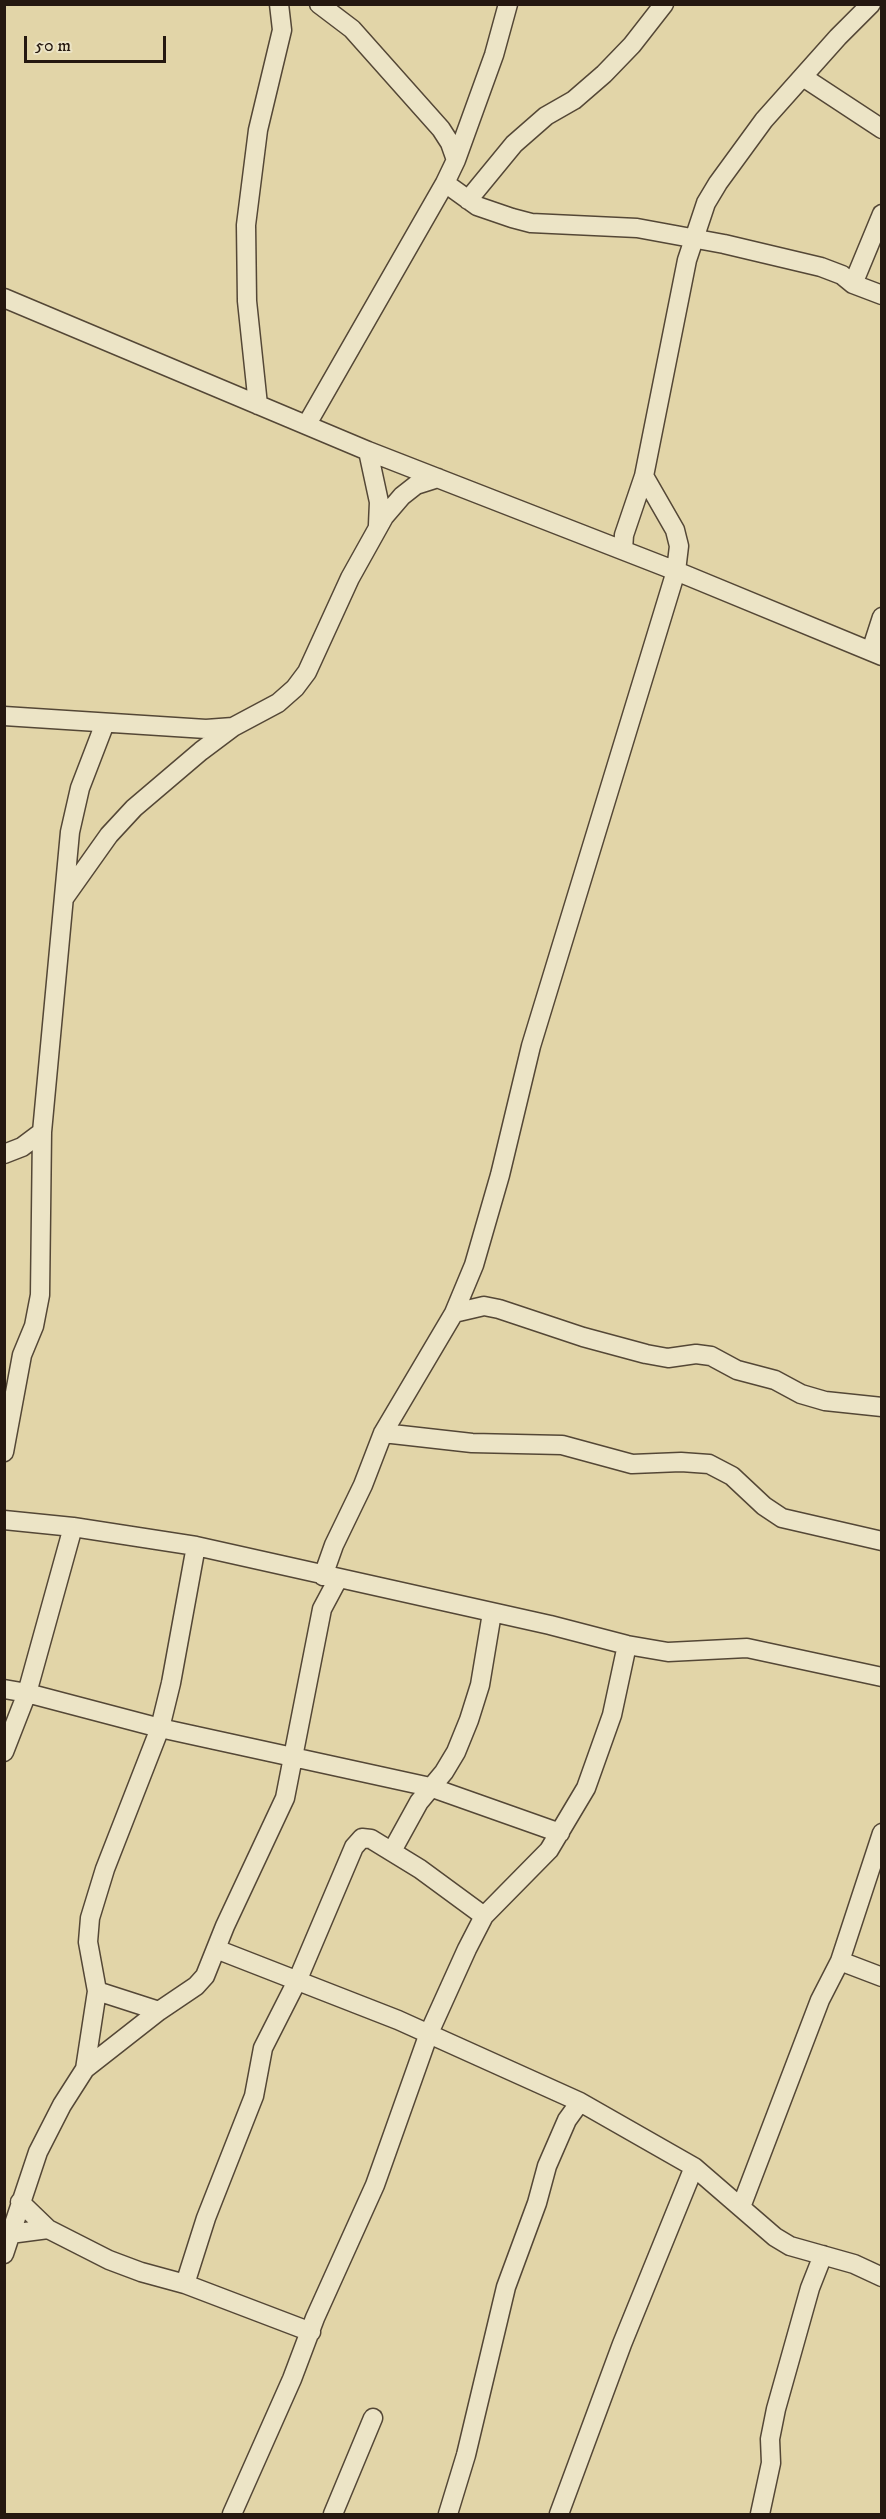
<!DOCTYPE html>
<html>
<head>
<meta charset="utf-8">
<style>
  body { margin:0 }
  #map { position:relative; width:886px; height:2519px; overflow:hidden; background:#e2d5a8; font-family:"IM FELL DW Pica",serif }
  canvas { display:block }
  .frame { position:absolute; inset:0; border:6px solid #251810; pointer-events:none }
  .scale { position:absolute; left:24px; top:36px; width:142px; height:27px; box-sizing:border-box; border:3px solid #251810; border-top:0; padding-left:8px; font-size:18px; line-height:21px; white-space:nowrap; color:#251810; -webkit-text-stroke:4px #ece4c6; paint-order:stroke }
</style>
</head>
<body>
<div id="map">
<canvas width="886" height="2519"></canvas>
<div class="frame"></div>
<div class="scale">50 m</div>
</div>
<script>
const ctx = document.querySelector('canvas').getContext('2d');
ctx.lineJoin = 'round';
const toPath = rows => new Path2D(rows.map(r => 'M' + r).join(''));
function trace(path, color, width, dash) { ctx.strokeStyle = color; ctx.lineWidth = width; ctx.lineCap = dash ? 'butt' : 'round'; ctx.setLineDash(dash || []); ctx.stroke(path); }
const minor = toPath([
  [803,77,882,129],
  [456,160,494,55,508,4],
  [445,183,477,206,512,218,531,223,637,228,724,244,821,267,842,275,853,284,882,295],
  [468,200,514,144,546,116,574,100,604,74,632,45,664,4],
  [853,284,882,214],
  [4,298,368,451,676,571,882,656],
  [258,405,247,301,246,225,258,130,282,30,279,4],
  [307,424,445,183,456,160,450,143,441,129,352,29,319,4],
  [368,451,379,502,378,525],
  [623,550,624,535,644,476,687,260,706,203,718,183,764,120,838,37,871,4],
  [871,651,882,617],
  [4,716,206,729,233,727],
  [65,897,109,835,134,808,201,751,233,727,278,703,295,688,307,672,350,578,384,517,402,496,416,485,438,478],
  [4,1154,22,1147,42,1132],
  [454,1313,484,1306,499,1309,583,1337,646,1354,668,1358,696,1354,711,1356,737,1370,775,1380,801,1394,825,1401,882,1407],
  [383,1433,472,1443,562,1445,632,1464,681,1462,709,1464,732,1476,764,1506,782,1518,882,1541],
  [4,1452,22,1355,34,1326,40,1295,42,1132,70,832,80,788,105,723],
  [4,1520,73,1527,196,1546,550,1625,627,1645,668,1652,747,1648,882,1677],
  [323,1576,334,1545,363,1485,383,1433,454,1313,474,1265,500,1175,531,1046,676,571,679,546,675,530,644,476],
  [4,1689,27,1693,160,1728,430,1787,560,1833],
  [4,1752,27,1693,73,1527],
  [392,1851,419,1802,444,1772,456,1752,469,1720,480,1685,492,1613],
  [216,1949,398,2020,580,2102,694,2167,775,2237,790,2246,854,2264,882,2277],
  [840,1961,882,1977],
  [97,1991,159,2011],
  [85,2069,97,1991,88,1942,90,1918,105,1869,160,1728,171,1683,196,1546],
  [20,2202,48,2229,109,2260,141,2272,185,2284,311,2332],
  [741,2207,820,2000,840,1961,882,1833],
  [10,2234,48,2229],
  [4,2254,38,2152,62,2105,85,2069,159,2011,196,1986,205,1976,225,1926,285,1798,322,1609,338,1579],
  [185,2284,206,2218,254,2096,263,2048,298,1979,354,1847,362,1838,371,1839,420,1869,484,1916],
  [232,2514,292,2379,315,2318,375,2185,429,2033,467,1949,484,1916,549,1850,586,1788,612,1715,627,1645],
  [333,2514,373,2418],
  [448,2514,466,2455,506,2287,537,2203,547,2166,567,2120,580,2102],
  [559,2514,622,2344,694,2167],
  [760,2514,771,2463,770,2439,776,2409,810,2288,823,2255]
]);
trace(minor, '#544736', 21);
trace(minor, '#ece4c6', 18);
</script>
</body>
</html>
